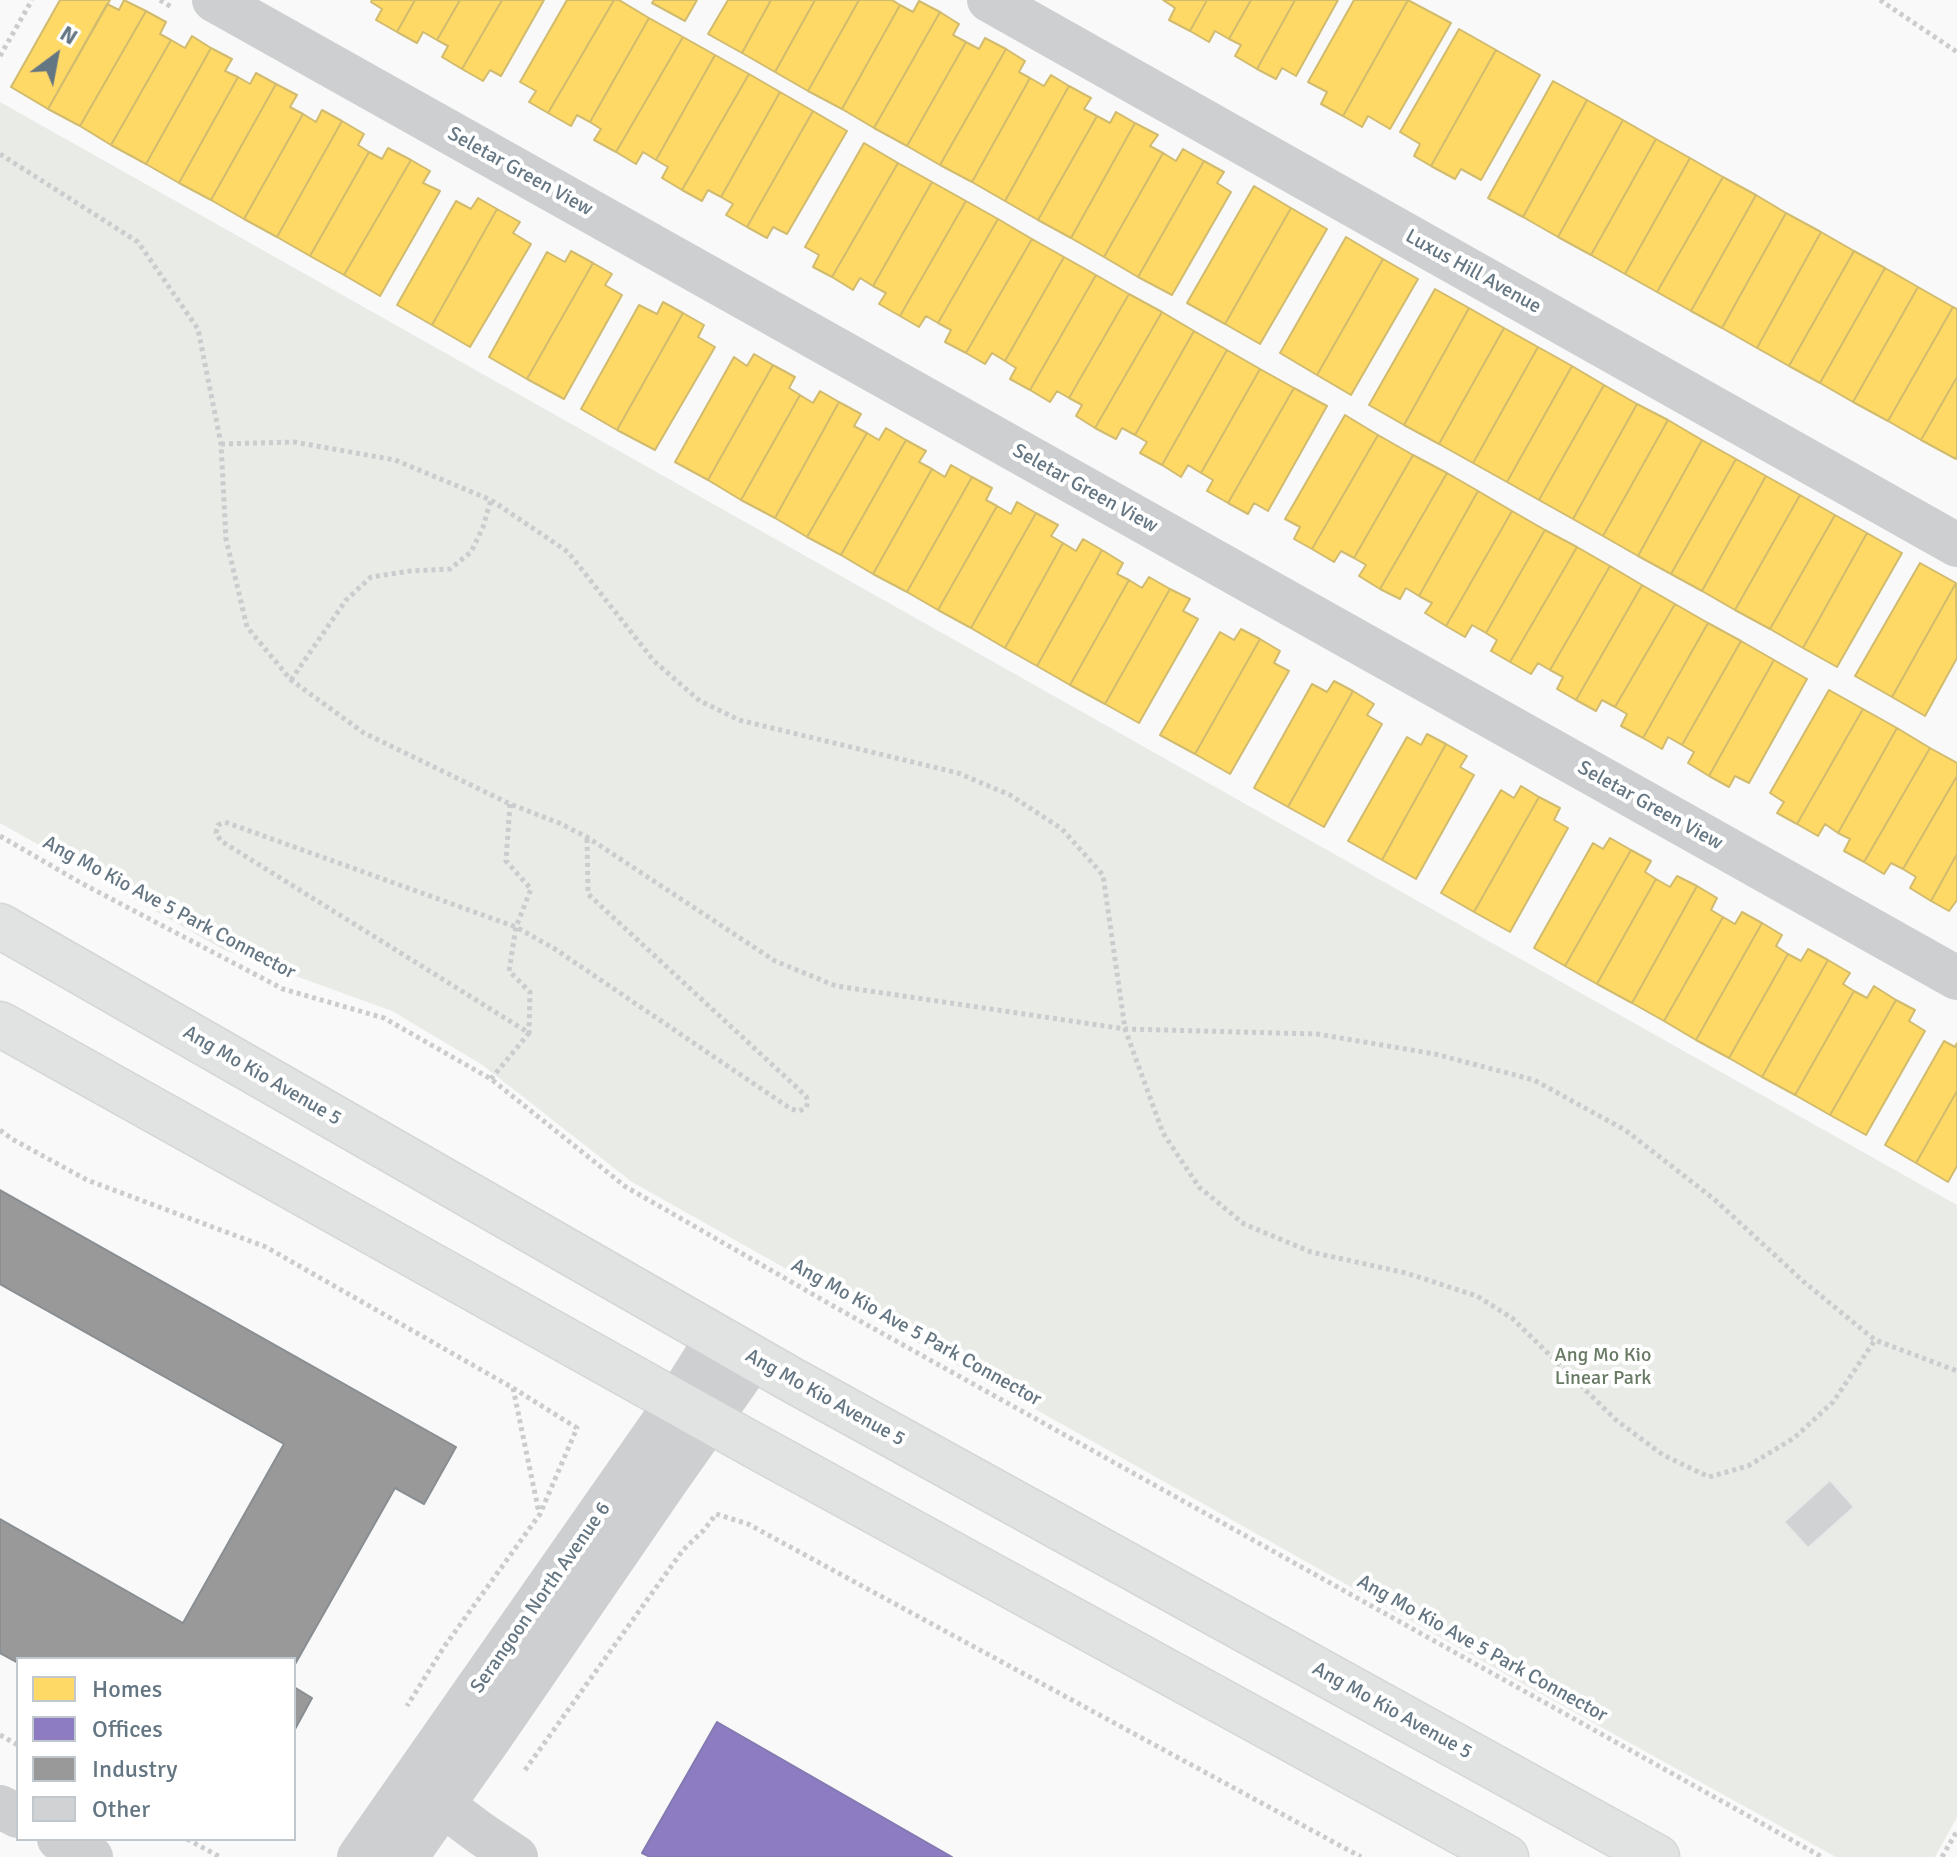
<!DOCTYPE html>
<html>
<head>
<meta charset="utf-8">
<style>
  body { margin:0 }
  #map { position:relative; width:1957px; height:1857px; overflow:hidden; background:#f9f9f9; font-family:Signika,sans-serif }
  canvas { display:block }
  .legend { position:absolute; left:16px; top:1657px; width:280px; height:184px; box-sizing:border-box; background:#fff; border:2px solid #c1c8cd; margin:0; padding:10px 14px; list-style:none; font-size:24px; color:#657683 }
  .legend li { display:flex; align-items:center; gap:16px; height:40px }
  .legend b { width:40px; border:2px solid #c1c8cd }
  .north { position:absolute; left:16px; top:16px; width:80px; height:80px; -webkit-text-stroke:6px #fff; paint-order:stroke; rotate:32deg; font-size:22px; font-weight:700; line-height:32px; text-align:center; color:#657683 }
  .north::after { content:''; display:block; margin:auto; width:28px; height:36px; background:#657683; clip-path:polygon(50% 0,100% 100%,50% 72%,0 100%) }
</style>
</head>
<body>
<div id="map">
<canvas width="1957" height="1857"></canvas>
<ul class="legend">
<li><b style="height:22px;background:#ffd966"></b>Homes</li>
<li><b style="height:22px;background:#8e7cc3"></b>Offices</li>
<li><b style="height:22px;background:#999"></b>Industry</li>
<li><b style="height:22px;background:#d0d2d3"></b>Other</li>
</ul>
<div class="north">N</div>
</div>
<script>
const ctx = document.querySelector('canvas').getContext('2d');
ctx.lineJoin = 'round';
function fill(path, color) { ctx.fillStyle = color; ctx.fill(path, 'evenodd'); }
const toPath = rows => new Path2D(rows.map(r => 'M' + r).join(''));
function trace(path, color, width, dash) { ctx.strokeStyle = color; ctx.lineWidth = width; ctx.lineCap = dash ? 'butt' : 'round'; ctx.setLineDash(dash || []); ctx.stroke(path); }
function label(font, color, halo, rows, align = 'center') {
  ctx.font = font + ' Signika,sans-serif'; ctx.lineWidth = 8; ctx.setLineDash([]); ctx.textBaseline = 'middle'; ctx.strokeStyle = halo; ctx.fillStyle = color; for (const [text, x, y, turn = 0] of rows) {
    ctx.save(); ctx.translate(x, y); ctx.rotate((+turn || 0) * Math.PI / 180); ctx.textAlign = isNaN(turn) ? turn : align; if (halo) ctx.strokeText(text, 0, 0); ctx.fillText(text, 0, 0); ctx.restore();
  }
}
const green = toPath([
  [0,102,1957,1205,1957,1817,1935,1857,1836,1857,1518,1681,632,1182,481,1064,392,1011,224,950,0,823]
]);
const homes = toPath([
  [60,0,110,0,48,109,11,87,60,0],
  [124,0,146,11,80,126,48,109,107,4,119,10,124,0],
  [372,0,415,0,397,32,376,20,382,9,371,2,372,0],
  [415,0,460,0,437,40,423,32,417,43,397,32,415,0],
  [460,0,502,0,462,69,442,57,448,46,437,40,460,0],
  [502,0,544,0,501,76,490,70,483,81,462,69,502,0],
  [567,0,614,0,548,113,529,102,536,91,520,82,567,0],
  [614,0,619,0,649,18,590,122,577,115,571,126,548,113,614,0],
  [654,0,697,0,685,21,652,3,654,0],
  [728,0,771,0,742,53,708,34,728,0],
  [771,0,815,0,775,72,742,53,771,0],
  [815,0,859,0,808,91,775,72,815,0],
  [859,0,892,0,900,5,842,109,808,91,859,0],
  [1163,0,1207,0,1190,31,1169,20,1175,8,1163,0],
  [1207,0,1251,0,1229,39,1215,31,1209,42,1190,31,1207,0],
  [1251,0,1295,0,1257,69,1235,56,1241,45,1229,39,1251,0],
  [1295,0,1338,0,1296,76,1282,68,1276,79,1257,69,1295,0],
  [1354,0,1408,0,1343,116,1321,104,1327,92,1308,82,1354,0],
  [1408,0,1451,23,1390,129,1368,116,1362,127,1343,116,1408,0],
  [919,1,940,12,874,128,842,109,900,5,913,12,919,1],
  [146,11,166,22,160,34,171,40,111,145,80,126,146,11],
  [940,12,959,24,953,35,966,42,907,146,874,128,940,12],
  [649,18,683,37,616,152,594,140,601,129,590,122,649,18],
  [1459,29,1496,50,1431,166,1414,156,1420,144,1400,132,1459,29],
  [192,36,211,48,146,164,111,145,171,40,185,48,192,36],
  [683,37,715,55,656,160,643,152,636,164,616,152,683,37],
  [985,38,1006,49,940,165,907,146,966,42,979,49,985,38],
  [211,48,232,59,225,71,238,77,179,183,146,164,211,48],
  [1006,49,1025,61,1019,72,1030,78,972,182,940,165,1006,49],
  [1496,50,1540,75,1481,180,1461,169,1455,179,1431,166,1496,50],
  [715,55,749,74,682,190,662,178,668,167,656,160,715,55],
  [256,73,276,84,211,200,179,183,238,77,250,84,256,73],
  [749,74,780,92,721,197,708,190,702,201,682,190,749,74],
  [1051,75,1069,86,1005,201,972,182,1030,78,1044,86,1051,75],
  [1553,81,1587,100,1523,217,1488,198,1553,81],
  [276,84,297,95,290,107,303,114,244,219,211,200,276,84],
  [1069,86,1091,98,1084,109,1097,116,1038,220,1005,201,1069,86],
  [780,92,813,111,747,227,726,215,733,204,721,197,780,92],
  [1587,100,1623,120,1558,237,1523,217,1587,100],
  [322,110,342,121,277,237,244,219,303,114,316,122,322,110],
  [813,111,847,131,787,234,773,227,767,238,747,227,813,111],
  [1116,112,1135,123,1071,238,1038,220,1097,116,1110,123,1116,112],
  [1623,120,1656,139,1591,255,1558,237,1623,120],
  [342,121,364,134,358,145,369,152,310,256,277,237,342,121],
  [1135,123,1158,135,1150,146,1163,153,1104,257,1071,238,1135,123],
  [1656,139,1690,158,1625,274,1591,255,1656,139],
  [864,143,898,163,832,277,813,267,819,255,805,247,864,143],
  [388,148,411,160,344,275,310,256,369,152,382,159,388,148],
  [1183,149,1204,161,1138,277,1104,257,1163,153,1176,161,1183,149],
  [1690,158,1723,177,1657,292,1625,274,1690,158],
  [411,160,430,171,423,183,440,191,380,296,344,275,411,160],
  [1204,161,1224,172,1217,183,1231,192,1172,295,1138,277,1204,161],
  [898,163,932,182,873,286,860,278,853,290,832,277,898,163],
  [1723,177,1756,195,1691,311,1657,292,1723,177],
  [932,182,966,201,900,316,879,304,886,293,873,286,932,182],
  [1254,186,1291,208,1225,324,1187,303,1254,186],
  [1756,195,1786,213,1722,328,1691,311,1756,195],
  [478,198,497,209,432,325,397,305,456,201,471,209,478,198],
  [966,201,998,219,938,323,926,316,919,327,900,316,966,201],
  [1291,208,1327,229,1260,344,1225,324,1291,208],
  [497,209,520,222,513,233,531,244,470,347,432,325,497,209],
  [1786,213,1821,232,1757,348,1722,328,1786,213],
  [998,219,1032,239,966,353,945,342,951,330,938,323,998,219],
  [1821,232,1854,251,1789,366,1757,348,1821,232],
  [1346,237,1383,259,1317,375,1280,353,1346,237],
  [1032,239,1064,257,1005,361,992,353,985,364,966,353,1032,239],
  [571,251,593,263,527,379,489,357,547,252,565,262,571,251],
  [1854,251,1885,268,1820,383,1789,366,1854,251],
  [1064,257,1096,275,1030,390,1010,379,1016,368,1005,361,1064,257],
  [1383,259,1418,279,1351,395,1317,375,1383,259],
  [593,263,612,274,605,285,622,295,564,399,527,379,593,263],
  [1885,268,1918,287,1853,402,1820,383,1885,268],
  [1096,275,1129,294,1069,398,1057,391,1050,402,1030,390,1096,275],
  [1918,287,1953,307,1888,421,1853,402,1918,287],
  [1435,289,1469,308,1404,425,1369,405,1435,289],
  [1129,294,1162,312,1095,428,1076,416,1082,405,1069,398,1129,294],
  [663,302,683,313,617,430,581,409,639,305,657,314,663,302],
  [1953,307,1957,309,1957,377,1921,440,1888,421,1953,307],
  [1469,308,1504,328,1439,444,1404,425,1469,308],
  [1162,312,1194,331,1135,435,1122,428,1116,439,1095,428,1162,312],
  [683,313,704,325,698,337,715,347,655,450,617,430,683,313],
  [1504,328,1538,347,1473,463,1439,444,1504,328],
  [1194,331,1227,350,1162,465,1140,453,1147,442,1135,435,1194,331],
  [1538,347,1572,366,1507,482,1473,463,1538,347],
  [1227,350,1260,369,1201,473,1188,465,1181,477,1162,465,1227,350],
  [754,354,773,365,708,480,675,462,734,357,747,366,754,354],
  [773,365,795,377,789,388,800,395,741,500,708,480,773,365],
  [1572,366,1604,385,1539,500,1507,482,1572,366],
  [1260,369,1294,388,1228,503,1207,491,1213,480,1201,473,1260,369],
  [1957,377,1957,456,1956,459,1921,440,1957,377],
  [1604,385,1637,404,1573,519,1539,500,1604,385],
  [1294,388,1327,406,1268,511,1254,503,1248,514,1228,503,1294,388],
  [820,391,839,402,775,518,741,500,800,395,813,403,820,391],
  [839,402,861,414,854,426,867,433,807,537,775,518,839,402],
  [1637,404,1668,420,1603,536,1573,519,1637,404],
  [1345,415,1378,435,1312,549,1294,539,1300,527,1285,519,1345,415],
  [1668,420,1702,440,1638,556,1603,536,1668,420],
  [886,428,906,440,841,555,807,537,867,433,879,440,886,428],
  [1378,435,1413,455,1354,558,1341,551,1334,562,1312,549,1378,435],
  [906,440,926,451,919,462,932,469,873,574,841,555,906,440],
  [1702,440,1736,459,1671,574,1638,556,1702,440],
  [1413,455,1447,473,1380,589,1359,576,1366,565,1354,558,1413,455],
  [1736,459,1766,476,1702,591,1671,574,1736,459],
  [951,465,972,477,907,592,873,574,932,469,945,477,951,465],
  [1447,473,1478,491,1419,596,1406,588,1400,599,1380,589,1447,473],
  [1766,476,1800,495,1735,610,1702,591,1766,476],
  [972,477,992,488,986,500,997,506,938,610,907,592,972,477],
  [1478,491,1512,511,1446,626,1425,613,1432,603,1419,596,1478,491],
  [1800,495,1835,515,1770,629,1735,610,1800,495],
  [1017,502,1036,513,971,628,938,610,997,506,1011,514,1017,502],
  [1512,511,1545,530,1486,633,1472,625,1465,637,1446,626,1512,511],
  [1036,513,1058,525,1051,536,1063,543,1005,648,971,628,1036,513],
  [1835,515,1867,533,1803,648,1770,629,1835,515],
  [1545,530,1577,547,1510,662,1491,651,1497,640,1486,633,1545,530],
  [1867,533,1902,553,1837,667,1803,648,1867,533],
  [1083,539,1102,550,1037,666,1005,648,1063,543,1076,551,1083,539],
  [1577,547,1610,566,1550,670,1538,663,1531,674,1510,662,1577,547],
  [1102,550,1123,563,1117,574,1129,580,1070,685,1037,666,1102,550],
  [1920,563,1956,583,1892,697,1855,676,1920,563],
  [1610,566,1642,585,1576,700,1557,689,1563,677,1550,670,1610,566],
  [1149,577,1170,589,1105,704,1070,685,1129,580,1142,588,1149,577],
  [1956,583,1957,658,1925,716,1892,697,1956,583],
  [1642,585,1675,604,1615,707,1602,700,1596,711,1576,700,1642,585],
  [1170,589,1190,599,1183,611,1198,619,1139,723,1105,704,1170,589],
  [1675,604,1708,623,1643,738,1621,726,1627,714,1615,707,1675,604],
  [1708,623,1741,641,1682,745,1668,737,1662,749,1643,738,1708,623],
  [1241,629,1260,639,1195,754,1160,735,1220,632,1234,640,1241,629],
  [1260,639,1280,651,1274,663,1289,671,1230,774,1195,754,1260,639],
  [1741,641,1774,660,1709,776,1688,763,1694,752,1682,745,1741,641],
  [1774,660,1807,679,1749,783,1735,776,1729,787,1709,776,1774,660],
  [1334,681,1353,691,1288,807,1254,788,1312,684,1327,692,1334,681],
  [1829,690,1863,709,1797,824,1777,813,1784,802,1770,793,1829,690],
  [1353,691,1374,704,1367,715,1382,724,1324,827,1288,807,1353,691],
  [1863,709,1897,728,1838,833,1825,824,1818,836,1797,824,1863,709],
  [1897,728,1930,748,1864,862,1844,851,1850,839,1838,833,1897,728],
  [1427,734,1446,744,1382,860,1348,841,1407,737,1421,745,1427,734],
  [1446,744,1467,756,1460,767,1474,775,1416,879,1382,860,1446,744],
  [1930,748,1957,763,1957,776,1903,869,1891,863,1884,874,1864,862,1930,748],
  [1957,776,1957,854,1931,901,1910,888,1916,877,1903,869,1957,776],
  [1521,786,1539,797,1474,912,1441,893,1501,790,1514,798,1521,786],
  [1539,797,1560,808,1554,820,1568,828,1510,932,1474,912,1539,797],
  [1610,838,1631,850,1565,966,1534,948,1593,843,1603,849,1610,838],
  [1631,850,1651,861,1645,872,1656,879,1597,984,1565,966,1631,850],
  [1957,854,1957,900,1949,911,1931,901,1957,854],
  [1677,876,1697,886,1632,1003,1597,984,1656,879,1670,887,1677,876],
  [1697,886,1717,898,1711,910,1723,917,1664,1021,1632,1003,1697,886],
  [1742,912,1762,923,1696,1040,1664,1021,1723,917,1735,924,1742,912],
  [1762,923,1782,935,1776,946,1788,954,1729,1058,1696,1040,1762,923],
  [1808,949,1828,960,1762,1077,1729,1058,1788,954,1801,961,1808,949],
  [1828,960,1850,973,1843,984,1854,991,1795,1095,1762,1077,1828,960],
  [1874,986,1896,1000,1830,1115,1795,1095,1854,991,1867,998,1874,986],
  [1896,1000,1915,1010,1909,1021,1925,1031,1866,1135,1830,1115,1896,1000],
  [1944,1041,1955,1047,1957,1043,1957,1091,1916,1163,1885,1145,1944,1041],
  [1957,1091,1957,1166,1948,1182,1916,1163,1957,1091]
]);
const offices = toPath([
  [717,1722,952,1857,650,1857,642,1853,717,1722]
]);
const industry = toPath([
  [0,1190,456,1447,424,1504,395,1488,294,1666,294,1659,18,1659,18,1663,0,1653,0,1519,183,1623,284,1444,0,1284,0,1190],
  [294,1687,312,1698,294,1731,294,1687]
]);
const building = toPath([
  [1830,1480,1854,1507,1808,1548,1784,1522,1830,1480]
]);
const path = toPath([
  [160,0,173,8],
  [1880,0,1957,52],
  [0,56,32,0],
  [0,154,138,242,198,329,221,444,226,539,247,627,291,680,364,733,510,804,559,823,587,837,775,961,836,986,1125,1029,1317,1034,1435,1054,1534,1080,1625,1130,1714,1199,1804,1282,1875,1340,1957,1371],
  [221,444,294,442,395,460,491,500,568,552,654,661,700,701,739,720,958,773,1010,795,1062,829,1103,875,1125,1029,1163,1133,1199,1187,1244,1224,1311,1252,1406,1273,1477,1296,1512,1318,1616,1420,1663,1455,1709,1477,1748,1466,1794,1438,1833,1402,1875,1340],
  [291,680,346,600,371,577,410,571,450,569,471,552,483,527,491,500],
  [510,804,506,861,531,889,516,927,509,971,530,992,529,1032],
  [0,836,83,884,283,989,384,1018,491,1079,626,1187,835,1307,1822,1857],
  [491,1079,529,1033,221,841,216,833,218,825,225,822,516,927,555,949,791,1109,799,1111,806,1108,808,1102,806,1096,588,894,587,837],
  [0,1130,12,1139,87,1180,266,1247,513,1388,577,1428,540,1514,444,1647,407,1706],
  [513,1388,539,1513],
  [0,1735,18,1745],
  [525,1770,683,1550,704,1530,716,1514,748,1524,1361,1857],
  [187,1839,220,1857],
  [1942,1857,1957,1831]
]);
const minor = toPath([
  [214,0,1957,978],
  [989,0,1957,545],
  [420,1788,480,1833,516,1857],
  [0,1807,18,1816],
  [59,1839,91,1857],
  [359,1857,677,1402,718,1337],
  [406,1857,490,1738,665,1483,753,1358]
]);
const major = toPath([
  [0,926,792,1380,1657,1857],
  [0,1024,755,1446,1506,1857]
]);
const streetNames = [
  ["Seletar Green View",520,172,29],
  ["Luxus Hill Avenue",1473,272,29],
  ["Seletar Green View",1085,489,29],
  ["Seletar Green View",1650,806,29],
  ["Ang Mo Kio Ave 5 Park Connector",169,908,28],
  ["Ang Mo Kio Avenue 5",262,1076,30],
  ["Ang Mo Kio Ave 5 Park Connector",916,1333,29],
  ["Ang Mo Kio Avenue 5",825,1398,29],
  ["Serangoon North Avenue 6",541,1598,-55],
  ["Ang Mo Kio Ave 5 Park Connector",1482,1649,29],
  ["Ang Mo Kio Avenue 5",1392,1711,29]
];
const parkNames = [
  ["Ang Mo Kio",1603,1356],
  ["Linear Park",1603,1379]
];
fill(green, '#e8ebe6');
fill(homes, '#ffd966');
trace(homes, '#d1bb6f', 2);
fill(offices, '#8e7cc3');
trace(offices, '#827ab0', 2);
fill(industry, '#999');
trace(industry, '#898e92', 2);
fill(building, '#d0d2d3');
trace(building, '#e8e8e8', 2);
trace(major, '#d5d6d7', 47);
trace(path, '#cbcccd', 5, [4, 4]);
trace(minor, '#cecfd0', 44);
trace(major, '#e1e2e2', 44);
label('20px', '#657683', '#fff', streetNames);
label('20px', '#687a64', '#fff', parkNames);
</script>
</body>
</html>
